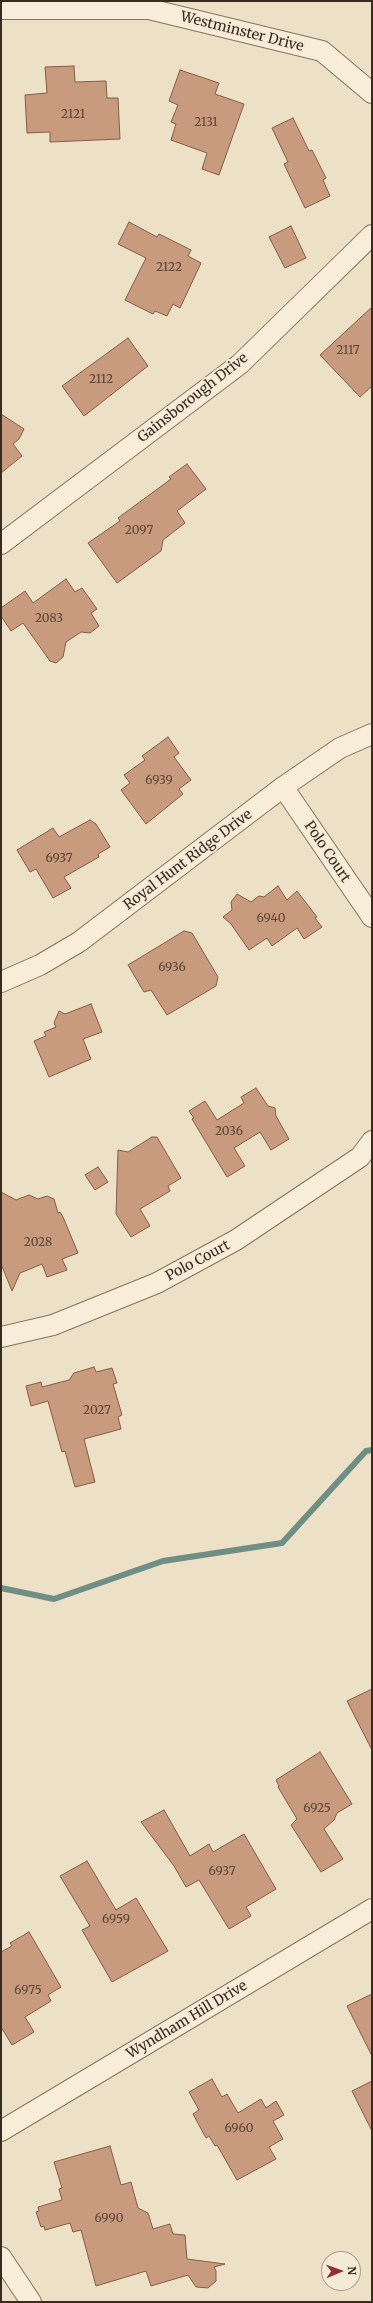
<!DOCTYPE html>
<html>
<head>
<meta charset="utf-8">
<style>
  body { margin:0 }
  #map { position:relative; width:373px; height:2303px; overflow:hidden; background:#ece0c7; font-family:Merriweather,serif }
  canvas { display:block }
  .frame { position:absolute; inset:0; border:2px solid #382b20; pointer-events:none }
  .north { position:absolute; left:321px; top:2251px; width:40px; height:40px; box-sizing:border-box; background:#f4ead6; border:1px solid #a99e8d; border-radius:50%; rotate:88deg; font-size:11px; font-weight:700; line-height:16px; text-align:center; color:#382b20 }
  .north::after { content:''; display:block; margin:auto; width:14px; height:18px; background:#933034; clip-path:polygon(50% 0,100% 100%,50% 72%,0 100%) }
</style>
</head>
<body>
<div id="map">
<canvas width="373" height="2303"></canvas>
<div class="frame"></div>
<div class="north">N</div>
</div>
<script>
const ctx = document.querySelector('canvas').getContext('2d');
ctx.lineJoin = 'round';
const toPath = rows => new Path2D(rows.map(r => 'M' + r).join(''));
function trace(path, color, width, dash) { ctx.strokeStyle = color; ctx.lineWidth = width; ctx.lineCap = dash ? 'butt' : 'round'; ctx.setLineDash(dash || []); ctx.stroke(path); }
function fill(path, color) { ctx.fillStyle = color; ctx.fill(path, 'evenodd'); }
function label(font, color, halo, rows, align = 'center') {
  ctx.font = font + ' Merriweather,serif'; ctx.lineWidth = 4; ctx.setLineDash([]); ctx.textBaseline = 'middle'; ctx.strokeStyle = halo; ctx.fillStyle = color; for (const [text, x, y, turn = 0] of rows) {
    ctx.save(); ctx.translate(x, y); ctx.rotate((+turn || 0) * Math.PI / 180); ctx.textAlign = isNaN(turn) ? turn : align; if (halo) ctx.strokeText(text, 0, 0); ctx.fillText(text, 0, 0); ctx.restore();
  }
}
const stream = toPath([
  [1,1588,54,1599,163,1561,282,1543,366,1451,372,1450]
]);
const building = toPath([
  [74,66,75,82,106,81,107,98,118,98,120,139,50,142,50,132,27,133,25,95,47,93,45,67,74,66],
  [180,70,219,83,215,94,244,104,219,175,202,169,207,153,171,140,176,124,171,122,178,105,169,101,180,70],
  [293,118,309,151,312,150,326,178,323,180,330,196,305,208,284,164,288,162,272,128,293,118],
  [129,222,157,237,159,234,191,250,188,256,201,263,180,308,173,304,167,316,155,311,153,314,125,300,146,258,118,244,129,222],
  [291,226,306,258,285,268,269,237,291,226],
  [372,307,372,386,360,397,320,355,372,307],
  [128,338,148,366,84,416,62,386,128,338],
  [1,414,24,429,19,439,13,444,22,456,1,473,1,414],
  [187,464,206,489,177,511,185,523,163,540,161,551,117,583,88,543,120,521,118,518,171,479,169,477,187,464],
  [66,579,75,592,82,588,97,609,91,613,99,626,90,633,81,632,66,642,63,657,56,663,50,661,23,623,11,631,1,616,1,608,25,591,33,603,66,579],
  [168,737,179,753,174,757,191,780,179,789,183,794,146,824,121,790,130,783,124,775,145,760,142,756,168,737],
  [90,820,96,824,110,847,98,854,99,857,64,877,71,888,53,898,36,869,30,872,17,850,53,828,59,837,90,820],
  [278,886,287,900,297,891,317,917,315,918,322,927,304,939,297,928,272,946,267,938,249,950,231,924,223,917,232,910,231,902,237,894,251,902,259,896,264,897,278,886],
  [184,931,192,933,218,977,216,986,167,1015,151,990,144,992,128,965,184,931],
  [91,1004,102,1032,83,1039,91,1059,49,1077,34,1041,46,1036,44,1032,56,1027,54,1023,59,1011,65,1014,91,1004],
  [256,1088,268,1106,275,1108,276,1116,289,1139,271,1150,260,1132,234,1148,245,1166,227,1177,192,1119,194,1118,189,1111,205,1101,217,1120,244,1103,241,1097,256,1088],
  [152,1137,157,1137,181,1178,168,1186,170,1191,140,1209,150,1226,131,1237,116,1214,118,1150,128,1152,152,1137],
  [98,1167,108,1182,95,1190,85,1175,98,1167],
  [1,1192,16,1200,29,1195,38,1199,47,1196,54,1199,58,1213,60,1212,63,1217,78,1253,62,1259,67,1270,47,1277,42,1264,20,1273,12,1291,1,1264,1,1192],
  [94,1367,96,1372,112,1368,117,1383,113,1384,122,1415,118,1417,121,1429,84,1439,95,1482,75,1487,65,1451,62,1452,48,1401,31,1406,26,1386,41,1382,42,1387,69,1380,74,1373,94,1367],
  [372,1689,372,1750,347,1701,372,1689],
  [320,1752,352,1804,337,1813,334,1820,324,1829,343,1859,321,1872,291,1825,297,1819,278,1787,279,1786,276,1780,320,1752],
  [164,1810,190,1856,209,1844,213,1852,244,1834,276,1889,246,1907,251,1916,229,1929,199,1880,186,1887,174,1866,141,1822,164,1810],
  [87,1861,116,1910,136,1898,168,1951,112,1982,82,1930,90,1926,60,1876,87,1861],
  [29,1932,61,1987,48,1995,51,2001,25,2017,34,2032,12,2045,1,2027,1,1952,12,1946,10,1943,29,1932],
  [372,1994,372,2056,347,2006,372,1994],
  [212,2079,222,2097,227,2094,238,2113,261,2099,266,2108,276,2101,284,2115,273,2121,283,2139,269,2147,276,2159,237,2180,217,2145,215,2146,209,2136,206,2138,193,2114,199,2110,189,2092,212,2079],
  [372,2081,372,2131,352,2091,372,2081],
  [110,2146,121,2185,131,2182,138,2208,148,2213,153,2229,170,2224,173,2234,185,2235,187,2259,225,2264,214,2267,216,2271,216,2281,208,2288,196,2287,188,2275,151,2286,146,2271,96,2286,81,2230,73,2232,70,2223,45,2230,44,2226,41,2227,36,2212,39,2211,38,2207,62,2200,59,2189,62,2188,54,2162,110,2146]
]);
const street = toPath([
  [1,9,149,9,322,51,372,93],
  [1,544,240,364,372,235],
  [283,787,372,917],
  [1,982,40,965,79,942,283,787,340,748,372,734],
  [1,1337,53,1325,157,1283,236,1240,360,1157,372,1141],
  [1,2131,372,1909],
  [1,2257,31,2302]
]);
const numberNames = [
  ["2121",73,115],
  ["2131",206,123],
  ["2122",169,268],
  ["2117",348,351],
  ["2112",101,380],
  ["2097",139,531],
  ["2083",49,619],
  ["6939",159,781],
  ["6937",59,859],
  ["6940",271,919],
  ["6936",172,968],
  ["2036",229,1132],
  ["2028",38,1243],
  ["2027",97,1411],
  ["6925",317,1809],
  ["6937",222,1872],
  ["6959",116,1920],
  ["6975",28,1991],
  ["6960",239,2129],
  ["6990",109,2219]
];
const streetNames = [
  ["Westminster Drive",242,32,14],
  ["Gainsborough Drive",193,398,-38],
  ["Polo Court",327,852,56],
  ["Royal Hunt Ridge Drive",188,860,-37],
  ["Polo Court",198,1261,-28],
  ["Wyndham Hill Drive",187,2020,-31]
];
trace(stream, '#6f8e85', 6);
fill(building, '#c89b7e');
trace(building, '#855c44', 1);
trace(street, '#87725d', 22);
trace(street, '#f7edd9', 20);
label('12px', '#5c4738', null, numberNames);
label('14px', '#382b20', '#f4ead6', streetNames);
</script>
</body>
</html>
